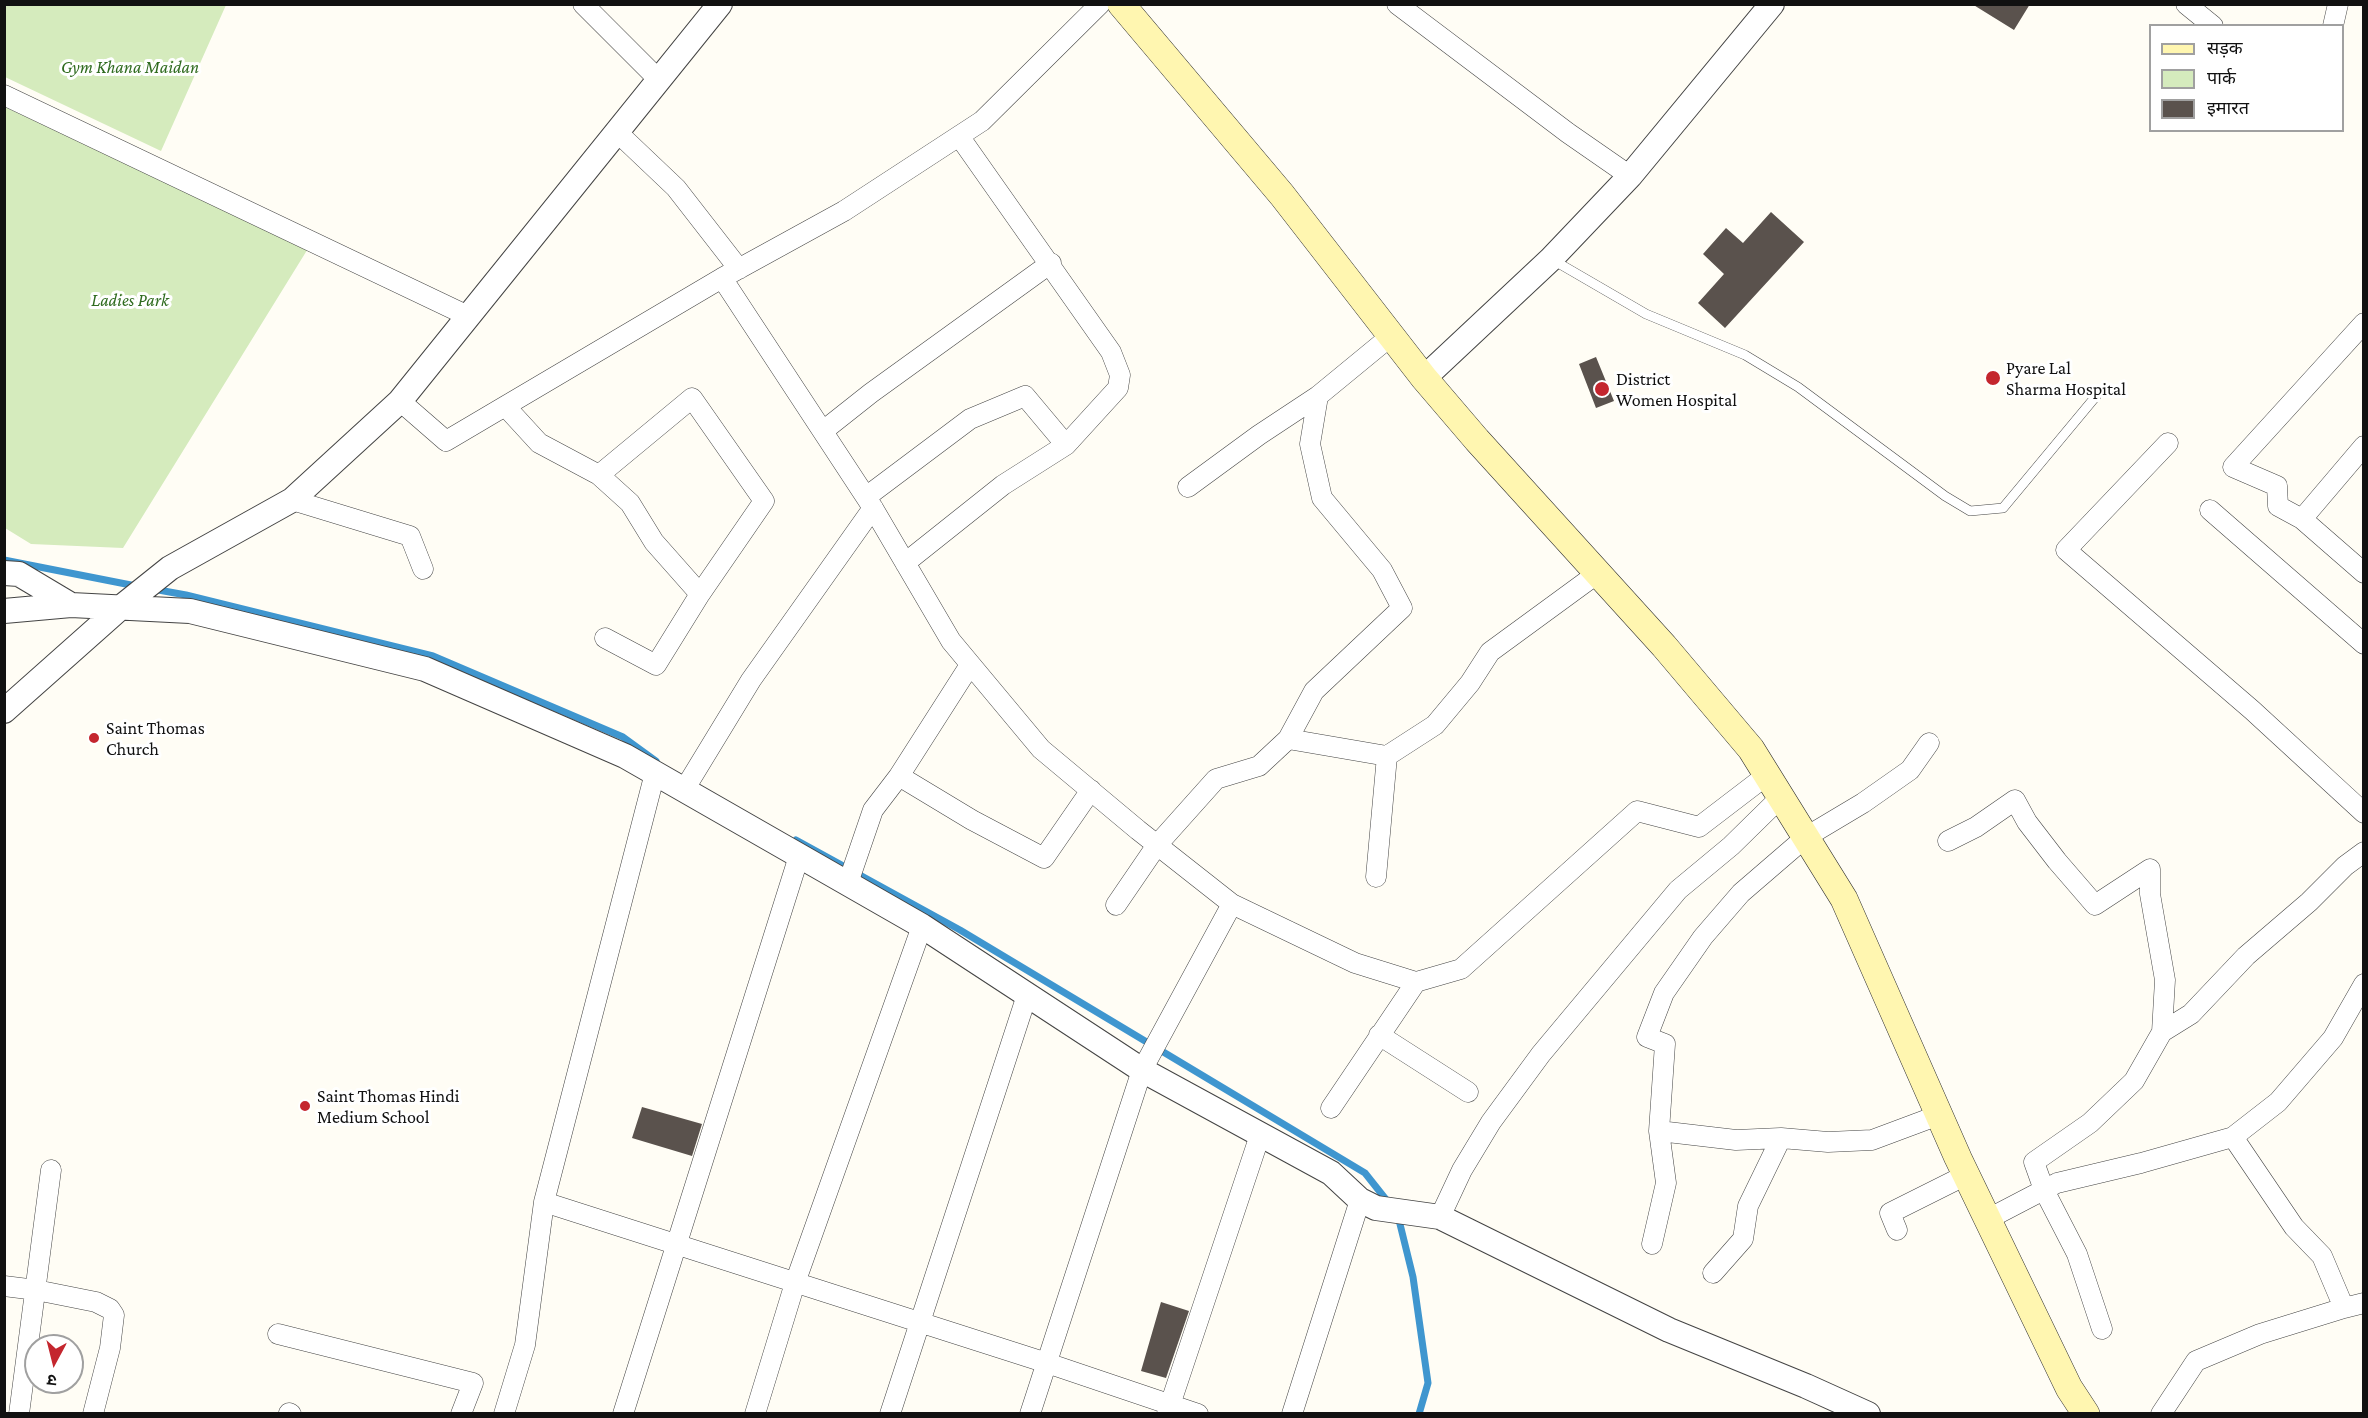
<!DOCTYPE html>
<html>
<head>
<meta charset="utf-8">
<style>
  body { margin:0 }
  #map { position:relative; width:2368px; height:1418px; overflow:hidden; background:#fffdf5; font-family:"Crimson Pro","Noto Sans Devanagari",serif }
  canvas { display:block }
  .frame { position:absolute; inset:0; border:6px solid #111; pointer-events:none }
  .legend { position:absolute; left:2149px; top:24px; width:195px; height:108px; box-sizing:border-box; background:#fff; border:2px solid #a0a0a0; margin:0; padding:8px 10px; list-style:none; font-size:18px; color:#111 }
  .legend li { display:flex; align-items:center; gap:12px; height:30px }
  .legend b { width:30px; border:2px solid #a0a0a0 }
  .north { position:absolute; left:24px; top:1334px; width:60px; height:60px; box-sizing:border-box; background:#fff; border:2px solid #a0a0a0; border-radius:50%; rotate:187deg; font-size:16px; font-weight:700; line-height:24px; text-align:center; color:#111 }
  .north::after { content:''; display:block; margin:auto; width:21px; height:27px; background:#c4262e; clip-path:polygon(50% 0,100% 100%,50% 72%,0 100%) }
</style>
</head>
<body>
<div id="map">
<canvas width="2368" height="1418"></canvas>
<div class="frame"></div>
<ul class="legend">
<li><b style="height:8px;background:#fff6b0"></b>सड़क</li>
<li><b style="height:16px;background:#d5ebbd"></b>पार्क</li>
<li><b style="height:16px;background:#5a524d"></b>इमारत</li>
</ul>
<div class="north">उ</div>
</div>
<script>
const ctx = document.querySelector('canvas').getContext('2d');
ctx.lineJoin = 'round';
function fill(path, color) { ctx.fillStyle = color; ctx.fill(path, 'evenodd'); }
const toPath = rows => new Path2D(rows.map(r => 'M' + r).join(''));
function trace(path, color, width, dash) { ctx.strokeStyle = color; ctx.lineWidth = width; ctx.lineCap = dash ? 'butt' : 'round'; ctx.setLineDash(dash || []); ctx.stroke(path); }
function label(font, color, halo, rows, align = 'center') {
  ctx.font = font + ' "Crimson Pro",serif'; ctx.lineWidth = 6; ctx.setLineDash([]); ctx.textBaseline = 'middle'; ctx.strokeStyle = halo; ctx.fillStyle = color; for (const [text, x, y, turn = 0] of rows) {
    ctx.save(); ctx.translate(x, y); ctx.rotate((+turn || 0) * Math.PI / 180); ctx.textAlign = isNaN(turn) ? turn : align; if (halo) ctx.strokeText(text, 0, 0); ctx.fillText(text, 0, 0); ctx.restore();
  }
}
const green = toPath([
  [4,5,5,4,226,5,161,151,5,77],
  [5,107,309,247,123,548,31,544,5,528]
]);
const stream = toPath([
  [4,560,136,586],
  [153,589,186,595,433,656,623,737,656,761],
  [796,840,960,930,1365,1173,1388,1202],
  [1398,1216,1413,1277,1428,1383,1419,1414]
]);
const building = toPath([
  [1972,4,2030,4,2014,30],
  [1771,212,1804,242,1725,328,1698,303,1724,274,1703,254,1726,228,1743,243],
  [1596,357,1614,401,1596,408,1579,364],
  [642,1107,702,1124,692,1156,632,1138],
  [1161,1302,1189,1311,1166,1378,1141,1371]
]);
const service = toPath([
  [1553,260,1646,314,1745,355,1798,387,1945,496,1970,511,2003,508,2097,395]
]);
const minor = toPath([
  [583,4,659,80],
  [1397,4,1568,133,1630,176],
  [2186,4,2213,26],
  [2333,26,2338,4],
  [4,95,468,316],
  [617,132,676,188,739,269],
  [722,278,873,508,951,641,1041,749,1138,830,1232,904],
  [2364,323,2233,467,2277,486,2278,506,2302,519,2364,573],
  [400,401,446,441,722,278,844,211,982,121,1100,4],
  [506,407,539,443,599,475,630,503,654,542,700,594,764,501,692,398,599,475],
  [823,431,871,393,1051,263],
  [2168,443,2066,550,2252,710,2364,813],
  [1188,487,1259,435,1318,396],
  [866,497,970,419,1025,396,1066,445],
  [292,500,410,536,423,569],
  [2210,510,2364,644],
  [2302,519,2364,446],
  [905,563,1003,485,1066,445,1118,388,1120,375,1111,352,959,136],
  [605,638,656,665,700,594],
  [970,665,899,776,972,820,1044,858,1091,790],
  [1288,739,1314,691,1402,608,1382,570,1322,498,1310,444,1318,396,1391,336],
  [1929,743,1910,770,1863,803,1806,837,1741,893,1703,937,1664,993,1647,1037,1665,1044,1659,1131,1736,1140,1781,1138,1828,1142,1872,1140,1939,1115],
  [684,790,751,680,873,508],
  [1948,841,1976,827,2015,800,2027,822,2057,861,2095,905,2150,869,2150,894,2165,980,2162,1032,2134,1081,2090,1123,2034,1162,2044,1190,2077,1254,2102,1329],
  [1376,877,1387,756],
  [848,883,873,810,899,776],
  [1116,905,1157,845,1216,779,1259,766,1288,739,1387,756,1435,725,1470,683,1490,652,1598,573],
  [2162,1032,2191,1014,2246,956,2309,902,2345,866,2364,852],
  [1379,1035,1468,1092],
  [1331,1108,1416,982],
  [544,1202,1047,1363,1198,1414],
  [1440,1217,1462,1170,1491,1122,1541,1054,1678,890,1731,846,1781,797],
  [1988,1219,2057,1183,2141,1163,2233,1137,2278,1102,2333,1038,2364,984],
  [1897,1230,1890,1213,1966,1175],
  [1652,1244,1666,1183,1659,1131],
  [1713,1273,1743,1239,1748,1206,1781,1138],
  [4,1286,36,1290,96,1302,110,1309,114,1315,110,1348,93,1414],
  [2344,1308,2364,1303],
  [278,1334,473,1383,461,1414],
  [289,1413,291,1414],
  [19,1414,51,1170],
  [504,1414,525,1345,544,1202,655,773],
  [623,1414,799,856],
  [755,1414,795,1283,922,926],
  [890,1414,1027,995],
  [1030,1414,1142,1070,1232,904,1355,963,1416,982,1461,969,1637,811,1699,827,1767,775],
  [1167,1414,1260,1135],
  [1292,1414,1360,1200],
  [2161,1414,2196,1361,2260,1334,2344,1308,2322,1256,2294,1227,2233,1137]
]);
const tertiary = toPath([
  [1424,378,1551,259,1630,176,1772,4],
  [4,573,19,574,71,605],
  [4,611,71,605,190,611,425,669,625,756,922,926,1142,1070,1331,1173,1360,1200,1376,1208,1440,1217,1669,1330,1806,1386,1868,1414],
  [4,711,120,608,170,568,292,500,400,401,720,4]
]);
const secondary = toPath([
  [1121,4,1282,195,1424,378,1477,440,1664,646,1751,749,1844,899,1958,1158,2069,1388,2086,1414]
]);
const markers = [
  [1993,378,8,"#c4262e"],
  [1602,389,8,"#c4262e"],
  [94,738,6,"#c4262e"],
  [305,1106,6,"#c4262e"]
];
const parkNames = [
  ["Gym Khana Maidan",130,67],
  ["Ladies Park",130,300]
];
const poiNames = [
  ["Pyare Lal",2006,368],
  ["Sharma Hospital",2006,389],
  ["District",1616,379],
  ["Women Hospital",1616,400],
  ["Saint Thomas",106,728],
  ["Church",106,749],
  ["Saint Thomas Hindi",317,1096],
  ["Medium School",317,1117]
];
fill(green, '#d5ebbd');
trace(stream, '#3f96cf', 7);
fill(building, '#5a524d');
trace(service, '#444', 10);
trace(minor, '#444', 21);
trace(tertiary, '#444', 26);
trace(secondary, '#333', 28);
trace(service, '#fff', 9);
trace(minor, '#fff', 20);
trace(tertiary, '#fff', 24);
trace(secondary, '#fff6b0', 27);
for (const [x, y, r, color] of markers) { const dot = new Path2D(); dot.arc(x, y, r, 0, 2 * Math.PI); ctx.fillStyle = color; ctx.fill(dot); trace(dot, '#fff', 2); }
label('italic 18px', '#2f6b1f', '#fff', parkNames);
label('18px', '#111', '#fff', poiNames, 'left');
</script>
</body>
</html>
